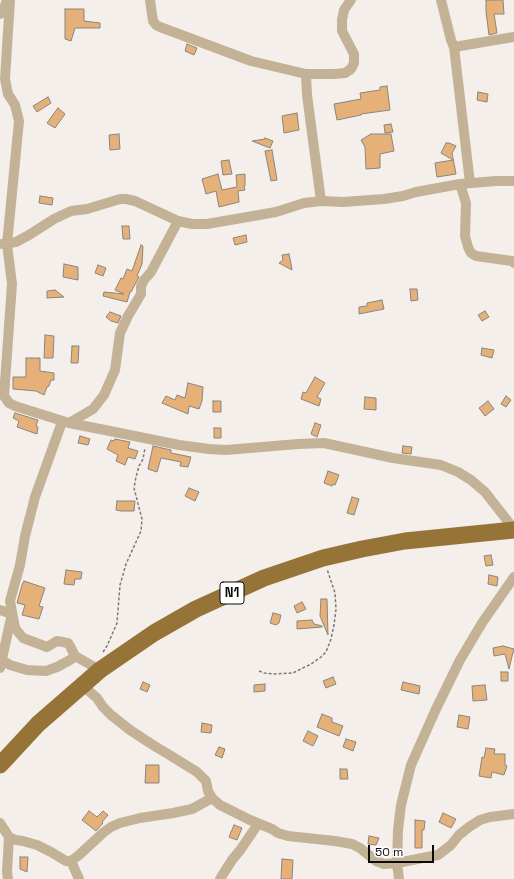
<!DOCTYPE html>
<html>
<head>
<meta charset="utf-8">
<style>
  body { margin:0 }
  #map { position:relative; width:514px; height:879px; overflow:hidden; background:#f4efea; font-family:"Space Grotesk",sans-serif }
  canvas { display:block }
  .scale { position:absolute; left:368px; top:845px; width:66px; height:18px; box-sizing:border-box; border:2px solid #0d0b0a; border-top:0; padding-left:5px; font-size:12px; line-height:14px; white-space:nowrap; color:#0d0b0a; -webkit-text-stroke:3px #fff; paint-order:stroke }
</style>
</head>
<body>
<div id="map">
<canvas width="514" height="879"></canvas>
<div class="scale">50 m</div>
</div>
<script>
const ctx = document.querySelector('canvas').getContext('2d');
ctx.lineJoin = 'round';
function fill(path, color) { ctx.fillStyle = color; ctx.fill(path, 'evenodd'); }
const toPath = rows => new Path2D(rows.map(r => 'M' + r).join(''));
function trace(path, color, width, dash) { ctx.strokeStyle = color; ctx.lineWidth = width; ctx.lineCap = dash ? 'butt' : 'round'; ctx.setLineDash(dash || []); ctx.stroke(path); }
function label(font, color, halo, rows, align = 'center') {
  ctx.font = font + ' "Space Grotesk",sans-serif'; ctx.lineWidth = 4; ctx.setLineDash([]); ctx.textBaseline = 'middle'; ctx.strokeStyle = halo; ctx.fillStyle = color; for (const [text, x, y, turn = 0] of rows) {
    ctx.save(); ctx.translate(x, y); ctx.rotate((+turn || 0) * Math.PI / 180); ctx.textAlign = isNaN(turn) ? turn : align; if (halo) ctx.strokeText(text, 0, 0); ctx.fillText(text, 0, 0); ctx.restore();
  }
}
const building = toPath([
  [486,0,503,0,504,14,494,14,497,33,489,35,486,12,486,0],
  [65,9,84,9,84,21,100,23,100,28,75,28,71,41,65,39,65,9],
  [187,44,197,48,194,55,185,51,187,44],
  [387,86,390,110,361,114,361,115,337,120,334,104,361,99,360,93,380,90,380,87,387,86],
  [478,92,488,94,487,102,477,100,478,92],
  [48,97,51,103,37,112,33,106,48,97],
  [58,108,65,114,55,128,47,123,58,108],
  [297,113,299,130,284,133,282,116,297,113],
  [391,124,393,132,385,133,384,125,391,124],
  [119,134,120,149,110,150,109,135,119,134],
  [371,134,391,134,394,151,380,154,380,168,366,169,365,147,361,140,371,134],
  [265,138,273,141,270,148,252,141,265,139,265,138],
  [446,143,449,143,456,146,452,153,456,174,437,177,435,163,453,160,441,153,446,143],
  [272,150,277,180,271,181,265,151,272,150],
  [229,160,232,174,223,175,221,161,229,160],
  [218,174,222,190,237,187,236,175,245,174,245,186,244,186,245,190,238,191,239,202,219,207,216,191,206,194,202,179,218,174],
  [40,196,53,198,52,205,39,203,40,196],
  [122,226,129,226,130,239,123,239,122,226],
  [246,235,247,242,235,245,233,238,246,235],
  [141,245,143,246,142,264,137,276,139,277,131,292,130,292,127,302,103,296,104,292,124,294,115,290,121,278,123,279,127,269,132,271,141,245],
  [289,254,291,264,292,270,279,263,283,260,282,255,289,254],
  [64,264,78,267,78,280,63,277,64,264],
  [98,265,106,268,103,276,95,273,98,265],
  [410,289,417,289,418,300,411,301,410,289],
  [55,290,64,297,47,298,47,291,55,290],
  [382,300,384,309,359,314,359,307,367,306,367,303,382,300],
  [485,311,489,317,482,321,478,315,485,311],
  [110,312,121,316,118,323,111,321,106,317,110,312],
  [45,335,54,336,53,358,44,358,45,335],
  [72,346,79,346,78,363,71,363,72,346],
  [482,348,494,350,492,358,481,355,482,348],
  [26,358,40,358,40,371,54,373,54,380,51,380,49,386,47,387,44,395,36,391,13,389,13,377,26,377,26,358],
  [315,377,325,383,317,397,321,399,319,406,301,399,303,392,306,393,315,377],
  [188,383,203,387,202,401,199,409,189,406,188,414,162,403,166,396,175,400,177,395,185,398,188,383],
  [506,396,511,400,506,407,501,404,506,396],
  [365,397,376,398,376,410,364,409,365,397],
  [213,401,221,401,221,412,213,412,213,401],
  [488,401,494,409,485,416,479,408,488,401],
  [15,413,38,420,36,426,38,427,37,434,17,427,19,421,13,418,15,413],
  [315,423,321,425,317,437,311,434,315,423],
  [214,428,221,428,221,438,214,438,214,428],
  [80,436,90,439,88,445,78,443,80,436],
  [115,439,130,442,128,448,138,451,135,459,128,457,125,465,116,461,118,455,107,449,111,440,114,441,115,439],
  [153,446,171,450,171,453,191,457,188,467,180,466,181,462,161,458,157,472,148,469,153,446],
  [403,446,412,447,411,454,402,453,403,446],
  [328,471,339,475,335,485,333,484,332,486,324,483,328,471],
  [189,488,199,492,195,501,185,496,189,488],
  [352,497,359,499,354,515,347,513,352,497],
  [117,501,135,501,134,511,121,511,116,510,117,501],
  [491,555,493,565,486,566,484,556,491,555],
  [66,570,82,572,81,579,75,579,74,585,64,584,66,570],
  [489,575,498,577,497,586,488,584,489,575],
  [24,581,45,588,39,606,43,607,39,619,22,615,25,605,17,603,22,585,24,581],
  [321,599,327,599,328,635,320,616,321,599],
  [302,602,306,609,297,613,294,606,302,602],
  [273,613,281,615,279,623,276,625,270,623,273,613],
  [312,620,314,624,322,626,322,627,297,629,297,621,312,620],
  [503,646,514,649,514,652,513,652,509,669,505,654,494,656,493,648,503,646],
  [501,672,508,672,508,681,501,681,501,672],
  [333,677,336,684,326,688,323,681,333,677],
  [143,682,150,685,147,692,140,689,143,682],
  [403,682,420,686,419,694,401,690,403,682],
  [265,684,265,691,254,692,254,685,265,684],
  [485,685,487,700,473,701,472,686,485,685],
  [322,714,332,718,332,722,343,726,339,736,317,727,322,714],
  [459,715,470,717,468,729,457,727,459,715],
  [202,723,212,725,211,733,201,732,202,723],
  [308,731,318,736,313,746,303,741,308,731],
  [346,739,356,742,353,751,343,747,346,739],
  [219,747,225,749,222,758,215,755,219,747],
  [486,748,495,749,494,754,505,754,505,765,507,766,504,775,492,772,491,778,479,776,482,757,484,758,486,748],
  [146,765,159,765,159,783,145,783,146,765],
  [340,769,347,769,348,779,340,779,340,769],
  [89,811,97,817,103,811,108,815,102,822,103,823,96,831,82,820,89,811],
  [443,813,456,819,451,828,439,822,443,813],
  [415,820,425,821,424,830,422,830,422,848,415,848,415,820],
  [234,825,242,828,237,840,229,837,234,825],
  [369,836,379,838,376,845,368,844,369,836],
  [20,857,28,857,27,872,20,869,20,857],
  [282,859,293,860,292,879,281,879,282,859]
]);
const path = toPath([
  [103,652,107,646,117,623,120,585,126,564,141,531,142,519,134,488,136,477,139,466,143,459,145,448],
  [259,671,264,673,273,674,293,673,311,664,321,657,326,652,331,639,334,625,336,609,335,593,327,569]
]);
const minor = toPath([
  [10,0,5,79,8,94,15,105,19,121,7,244,12,284,4,396,9,403,15,406,69,423,105,430,179,445,209,449,226,450,298,444,324,443,393,458,441,465,458,472,471,480,485,492,514,529],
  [150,0,153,21,156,25,160,27,251,61,306,74,334,74,345,73,351,69,354,63,354,54,342,31,342,20,344,10,351,0],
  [441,0,451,40,454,47,470,183],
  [0,14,5,6,7,0],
  [454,47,514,37],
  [306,74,307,95,321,201],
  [460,184,466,203,465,236,468,247,471,253,476,256,512,261,514,263],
  [2,244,16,242,29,235,54,219,71,211,87,209,120,199,126,199,135,201,178,221,192,224,207,224,276,212,304,203,321,201,343,202,384,199,403,196,416,192,460,184,496,181,514,181],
  [62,422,35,497,25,536,20,565,10,601,15,628,23,638,47,647,57,641,68,643,70,646,75,656,100,670],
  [69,423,93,409,104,395,115,370,120,333,128,316,141,294,141,286,144,280,151,272,178,221],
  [0,610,12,614],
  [2,660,10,665,27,670,46,671,57,667,70,660,75,656],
  [0,668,11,618],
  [83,686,97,698,103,707,111,715,130,730,156,747,168,754,197,772,206,781,208,791,212,798,220,805,250,820,272,829,278,833,288,836,335,841,352,844,360,848,376,861,384,864,397,863,438,855,451,845,459,835,469,827,480,820,490,817,514,814],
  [0,823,9,837,16,840,23,841,37,845,51,852,66,861,71,861,79,855,104,832,111,827,120,823,140,818,173,813,192,809,212,798],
  [71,861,79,879],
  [8,879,7,872,9,837],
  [220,879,232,860,241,849,258,824],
  [399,879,397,863,398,830,401,805,411,765,436,709,460,660,482,623,514,577]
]);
const trunk = toPath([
  [0,765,38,724,100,670,154,633,196,609,264,578,323,558,362,549,405,541,514,530]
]);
const shields = [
  [232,593,24]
];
const shieldNames = [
  ["N1",232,593]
];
fill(building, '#e5b178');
trace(building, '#898581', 1);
trace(path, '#7c7976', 1.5, [3, 2]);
trace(minor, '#c4b296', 10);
trace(trunk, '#967437', 17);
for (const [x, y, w] of shields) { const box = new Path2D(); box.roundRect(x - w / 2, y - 11, w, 22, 3); ctx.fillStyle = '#fff'; ctx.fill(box); trace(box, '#0d0b0a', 1); }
label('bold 13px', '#0d0b0a', null, shieldNames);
</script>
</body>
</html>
